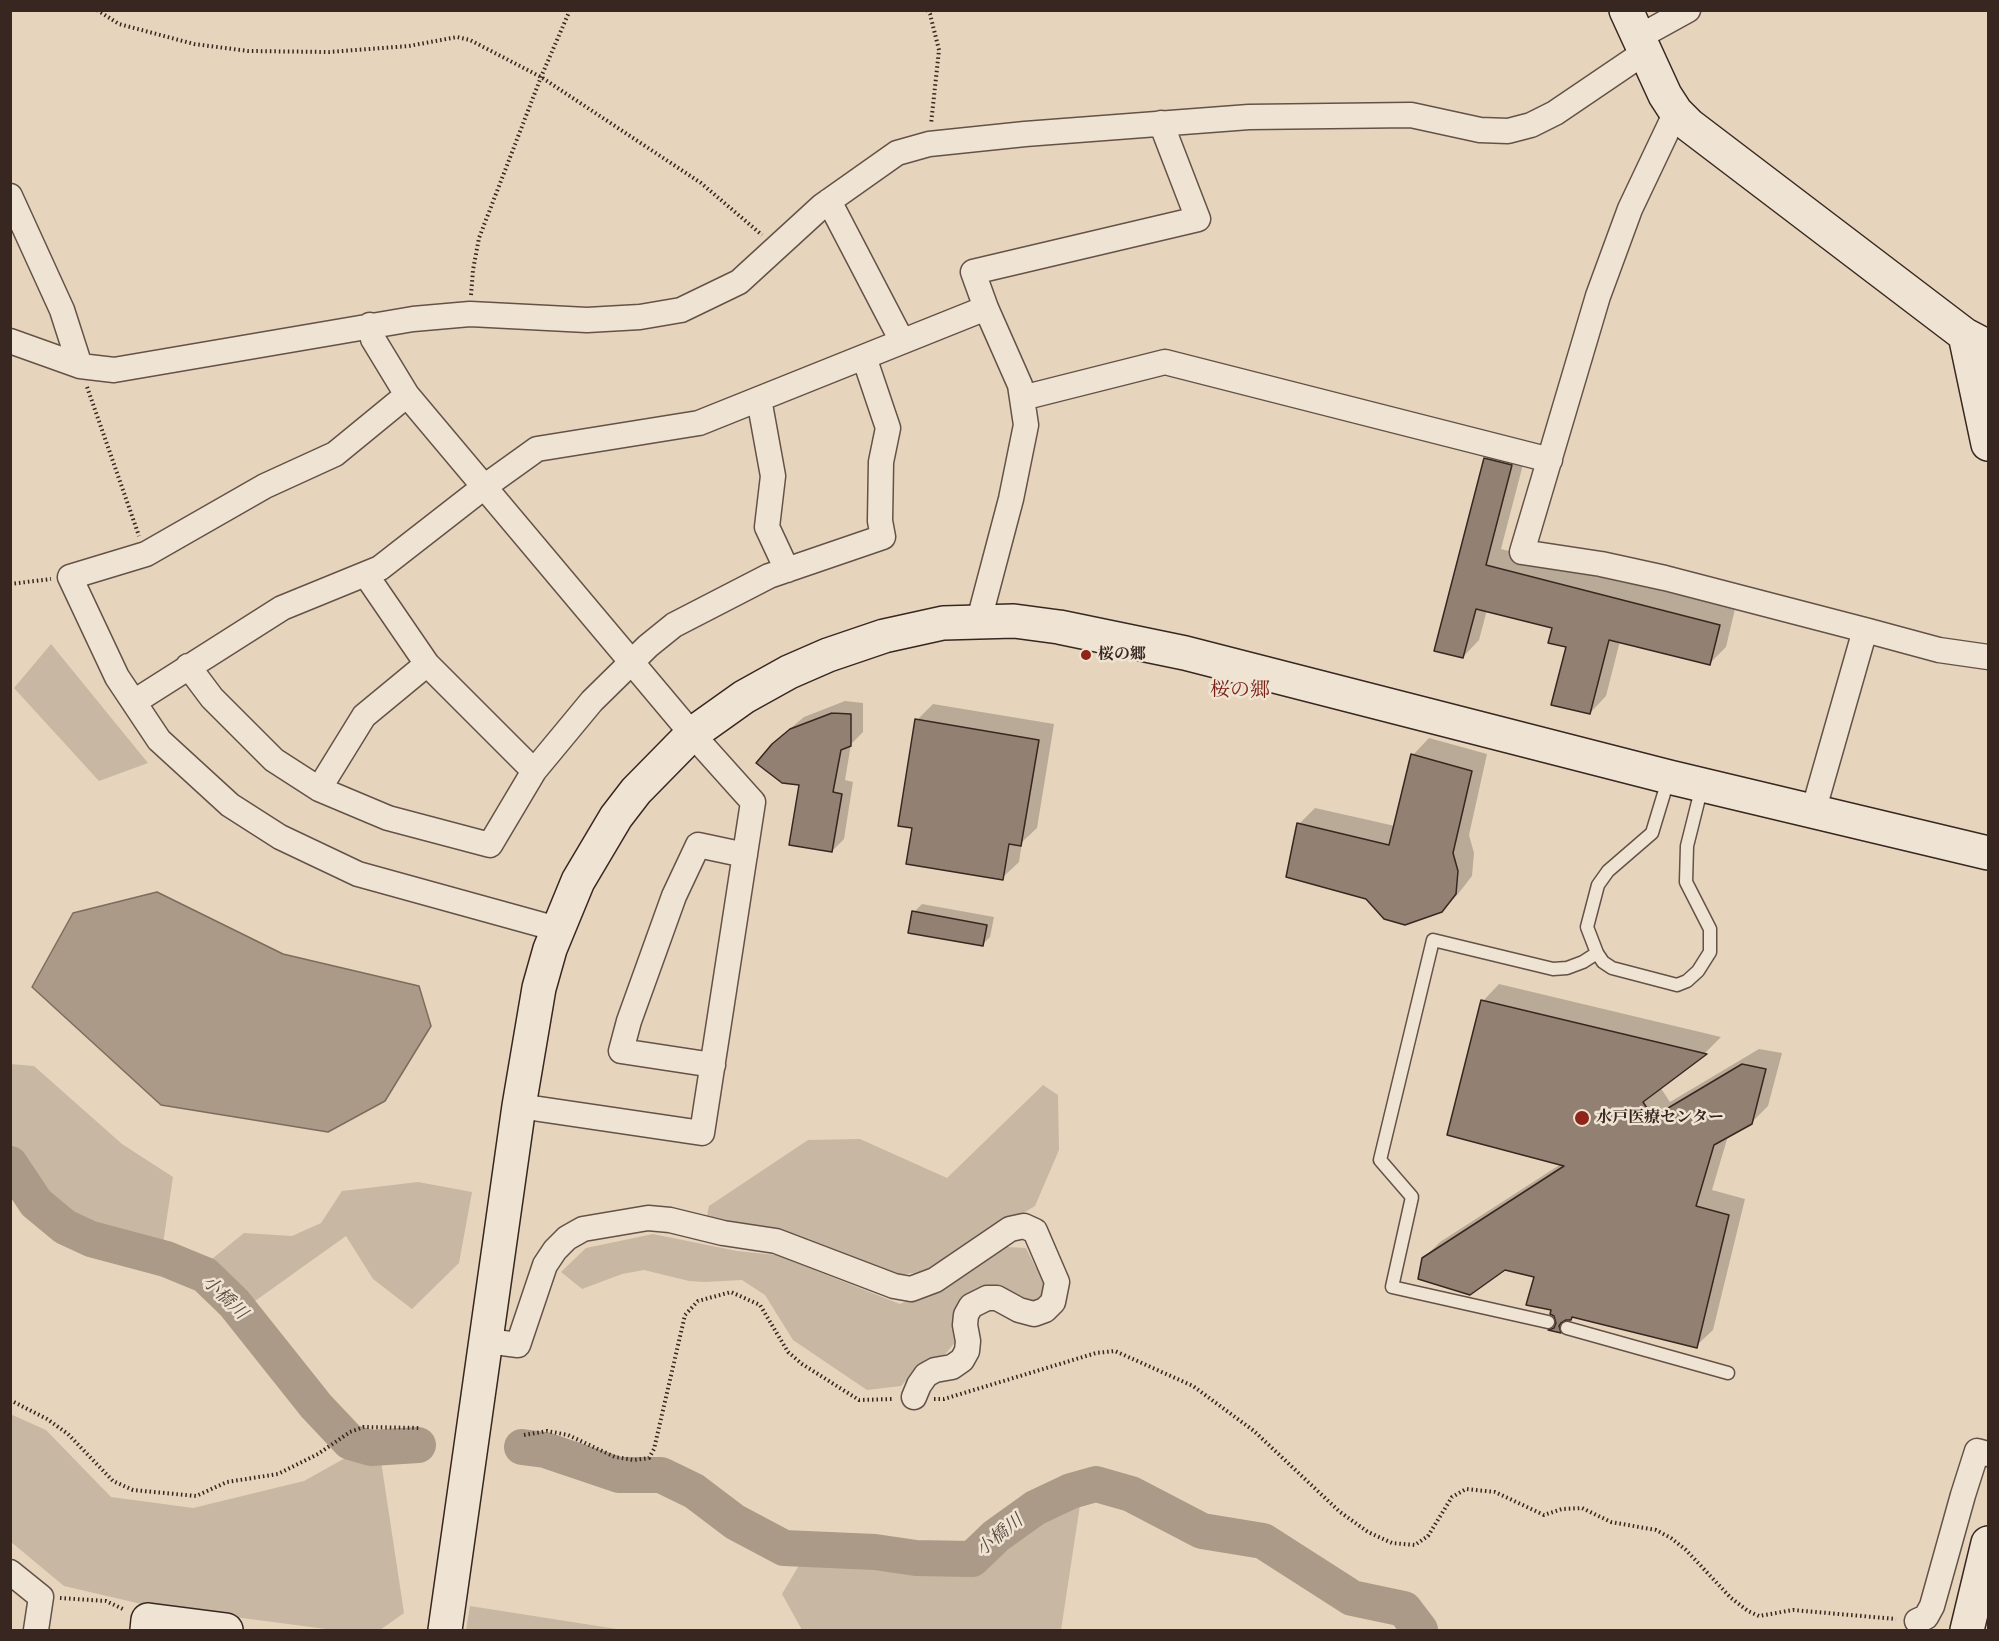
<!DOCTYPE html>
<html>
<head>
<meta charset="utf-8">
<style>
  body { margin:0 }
  #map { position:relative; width:1999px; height:1641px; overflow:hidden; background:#e6d5bc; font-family:"IM FELL French Canon",serif }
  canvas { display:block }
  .frame { position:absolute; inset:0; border:12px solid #382721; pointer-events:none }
</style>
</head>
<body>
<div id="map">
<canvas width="1999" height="1641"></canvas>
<div class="frame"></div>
</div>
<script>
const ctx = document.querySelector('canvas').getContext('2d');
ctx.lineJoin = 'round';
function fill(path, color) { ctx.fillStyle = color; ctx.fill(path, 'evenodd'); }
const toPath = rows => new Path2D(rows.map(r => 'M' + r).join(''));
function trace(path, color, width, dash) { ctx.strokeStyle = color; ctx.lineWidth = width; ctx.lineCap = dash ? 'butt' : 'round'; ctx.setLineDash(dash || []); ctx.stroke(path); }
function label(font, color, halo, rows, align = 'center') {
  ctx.font = font + ' "IM FELL French Canon","Noto Serif JP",serif'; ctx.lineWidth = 5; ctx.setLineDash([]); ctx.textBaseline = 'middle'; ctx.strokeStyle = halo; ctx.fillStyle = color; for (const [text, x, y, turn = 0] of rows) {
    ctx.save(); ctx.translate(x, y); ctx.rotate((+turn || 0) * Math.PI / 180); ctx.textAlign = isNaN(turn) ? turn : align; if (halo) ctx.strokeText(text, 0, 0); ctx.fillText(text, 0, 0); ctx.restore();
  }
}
const green = toPath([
  [51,644,148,763,99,781,14,688],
  [10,1064,34,1066,122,1144,173,1177,163,1244,100,1233,50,1203,11,1157],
  [1043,1085,1058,1095,1059,1150,1035,1206,927,1271,899,1275,706,1221,709,1206,808,1140,860,1139,947,1178],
  [418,1182,472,1192,459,1263,412,1309,373,1279,346,1236,255,1301,207,1263,244,1233,292,1236,321,1223,342,1191],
  [653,1234,737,1251,776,1255,900,1304,956,1280,1007,1247,1026,1248,1044,1284,1042,1298,1031,1301,1004,1287,977,1289,959,1301,953,1320,957,1340,942,1358,918,1368,901,1386,867,1390,793,1340,765,1295,742,1280,704,1282,689,1281,644,1270,622,1274,582,1289,561,1272,586,1248],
  [10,1414,46,1430,111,1497,193,1508,304,1481,347,1457,381,1461,404,1613,380,1630,334,1630,150,1606,64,1586,11,1542],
  [1080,1505,1061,1630,802,1630,782,1594,801,1562,965,1568,1019,1530],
  [470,1606,623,1630,466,1630]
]);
const water = toPath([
  [157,892,283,954,419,986,431,1026,385,1101,328,1132,161,1105,32,987,73,913,157,892]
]);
const shadow = toPath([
  [1502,442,1527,449,1501,549,1735,609,1726,647,1709,664,1620,641,1606,696,1590,713,1567,646,1554,627,1487,610,1479,640,1463,657,1486,459],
  [845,701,863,703,863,732,851,744,845,780,853,782,844,839,832,851,801,784,786,732,804,717],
  [933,704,1054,724,1037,828,1022,842,1019,862,1002,878,914,827,917,720],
  [1429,738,1487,754,1469,835,1474,853,1472,876,1458,894,1441,911,1299,824,1315,808,1395,826,1413,755],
  [922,904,994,917,990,937,982,945,914,912],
  [1499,984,1721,1037,1706,1052,1660,1087,1670,1102,1759,1049,1782,1053,1768,1106,1751,1123,1728,1136,1712,1190,1745,1199,1713,1330,1696,1346,1575,1316,1560,1331,1551,1329,1558,1323,1536,1276,1505,1268,1423,1259,1440,1242,1561,1164,1483,1001]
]);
const river = toPath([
  [10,1164,36,1203,65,1227,91,1239,166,1259,205,1275,234,1303,316,1406,350,1442,371,1448,418,1445],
  [522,1447,545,1450,619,1475,661,1475,694,1491,735,1522,784,1548,875,1552,916,1558,972,1559,996,1536,1035,1508,1071,1491,1096,1484,1131,1494,1202,1531,1263,1541,1352,1598,1404,1609,1420,1630]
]);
const building = toPath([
  [1484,458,1512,465,1486,565,1720,625,1710,665,1609,640,1590,714,1551,705,1566,647,1548,643,1552,628,1476,609,1463,658,1434,651,1484,458],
  [832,713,851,714,851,746,841,750,833,792,842,794,832,852,789,845,799,785,782,783,756,763,772,744,790,729,832,713],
  [915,719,1039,740,1021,846,1009,844,1003,880,906,864,912,828,898,826,915,719],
  [1411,754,1472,771,1453,853,1458,871,1456,894,1442,912,1405,925,1384,919,1366,899,1286,877,1297,823,1389,845,1411,754],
  [912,911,987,925,983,946,908,933,912,911],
  [1481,1000,1707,1054,1643,1102,1653,1117,1742,1064,1766,1069,1752,1124,1714,1145,1696,1206,1729,1215,1697,1348,1572,1317,1571,1320,1566,1320,1561,1323,1559,1326,1561,1333,1548,1330,1554,1328,1556,1323,1554,1316,1550,1314,1551,1310,1526,1305,1534,1277,1505,1270,1470,1295,1418,1279,1422,1258,1564,1166,1447,1135,1481,1000]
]);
const path = toPath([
  [97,10,119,24,194,44,248,51,329,52,409,46,457,37,470,40,541,77,701,183,762,235],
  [927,10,930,14,939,50,931,124],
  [471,295,473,270,479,238,541,77,570,10],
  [87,387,139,536],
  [10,584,51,579],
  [934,1399,944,1399,1096,1353,1115,1351,1193,1386,1254,1431,1340,1512,1368,1532,1392,1543,1415,1545,1428,1536,1452,1497,1466,1489,1495,1492,1544,1515,1562,1509,1582,1508,1611,1522,1656,1530,1671,1538,1686,1550,1731,1598,1748,1611,1759,1616,1793,1610,1896,1619],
  [10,1400,47,1419,68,1434,113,1481,133,1490,196,1496,227,1482,278,1474,318,1454,350,1432,364,1427,421,1428],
  [524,1435,547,1431,568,1435,615,1457,634,1460,649,1458,654,1449,685,1315,698,1301,731,1292,760,1305,788,1352,802,1364,859,1400,894,1399],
  [60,1598,106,1601,125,1610]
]);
const lane = toPath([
  [1669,777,1652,833,1608,871,1598,885,1587,927,1597,953,1603,962,1612,968,1677,985,1687,981,1698,971,1710,952,1710,929,1686,882,1687,846,1702,786],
  [1548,1322,1392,1287,1412,1197,1380,1160,1433,940,1553,969,1567,968,1583,962,1597,953],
  [1567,1328,1728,1373]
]);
const street = toPath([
  [1639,37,1688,10],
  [1676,112,1630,209,1598,296,1522,552,1601,564,1665,578,1865,630,1813,812],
  [10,196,62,310,80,366],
  [829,201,902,341],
  [370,325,373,339,407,395,692,734,753,802,702,1133,519,1106],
  [10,341,80,366,114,370,413,319,470,314,587,320,640,317,681,310,739,282,822,206,897,153,929,144,1025,134,1249,117,1411,115,1480,130,1508,131,1531,125,1555,113,1645,52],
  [407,395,335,454,265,486,146,554,70,577,117,677,159,740,230,805,280,837,358,874,557,929],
  [1022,398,1165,362,1550,460],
  [759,399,773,476,767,527,787,570],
  [366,575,427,664,534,771],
  [979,620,1011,499,1026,425,1020,385,986,308,973,272,1198,219,1161,123],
  [1865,630,1939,650,1988,657],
  [188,666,212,698,274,760,319,789,388,818,490,845,534,771,592,701,648,646,674,625,769,576,883,537,880,521,881,462,888,428,864,357],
  [134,702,282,608,380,568,484,487,537,449,699,423,986,308],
  [319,789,364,716,427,664],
  [713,1065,621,1051,629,1021,674,896,698,845,745,855],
  [487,1341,518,1345,545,1265,555,1250,567,1238,583,1229,648,1218,670,1220,723,1233,776,1241,894,1286,911,1289,935,1280,1010,1229,1024,1226,1035,1231,1057,1282,1053,1302,1045,1310,1034,1314,1019,1310,997,1298,987,1298,971,1306,966,1315,965,1325,968,1341,967,1351,962,1360,952,1367,935,1370,926,1375,919,1385,914,1397],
  [10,1572,41,1597,36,1630],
  [1917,1621,1926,1617,1932,1606,1963,1495,1977,1451,1988,1454]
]);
const secondary = toPath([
  [1626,10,1665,95,1676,112,1689,125,1965,335,1988,347],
  [1965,335,1988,444],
  [147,1630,148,1620,226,1630],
  [445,1630,519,1106,539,988,550,949,578,881,616,817,636,791,692,734,744,697,789,672,828,655,884,636,943,623,1014,621,1059,627,1185,653,1669,777,1988,853],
  [1967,1630,1988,1543]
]);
const markers = [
  [1086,655,6,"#8f2418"],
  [1582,1118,8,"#8f2418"]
];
const poiNames = [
  ["桜の郷",1098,655],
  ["水戸医療センター",1596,1118]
];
const waterNames = [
  ["小橋川",224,1298,44],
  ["小橋川",1000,1536,-39]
];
const quarterNames = [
  ["桜の郷",1240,691]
];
fill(green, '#c8b7a2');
fill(water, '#ab9a87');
trace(water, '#7d6c5e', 1.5);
fill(shadow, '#0003');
trace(river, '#ab9a87', 36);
fill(building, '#928172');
trace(building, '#382721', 1.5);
trace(lane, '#645248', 15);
trace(street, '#645248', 27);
trace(secondary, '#382721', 36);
trace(path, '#382721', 4, [1.5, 3]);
trace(lane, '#efe4d3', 12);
trace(street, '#efe4d3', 24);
trace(secondary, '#efe4d3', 33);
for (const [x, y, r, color] of markers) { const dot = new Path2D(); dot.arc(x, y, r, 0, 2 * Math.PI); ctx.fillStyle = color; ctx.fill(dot); trace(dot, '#efe4d3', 2); }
label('bold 16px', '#382721', '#efe4d3', poiNames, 'left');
label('italic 18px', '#5a4a40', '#efe4d3', waterNames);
label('20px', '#7a1f14', '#efe4d3', quarterNames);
</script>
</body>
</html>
